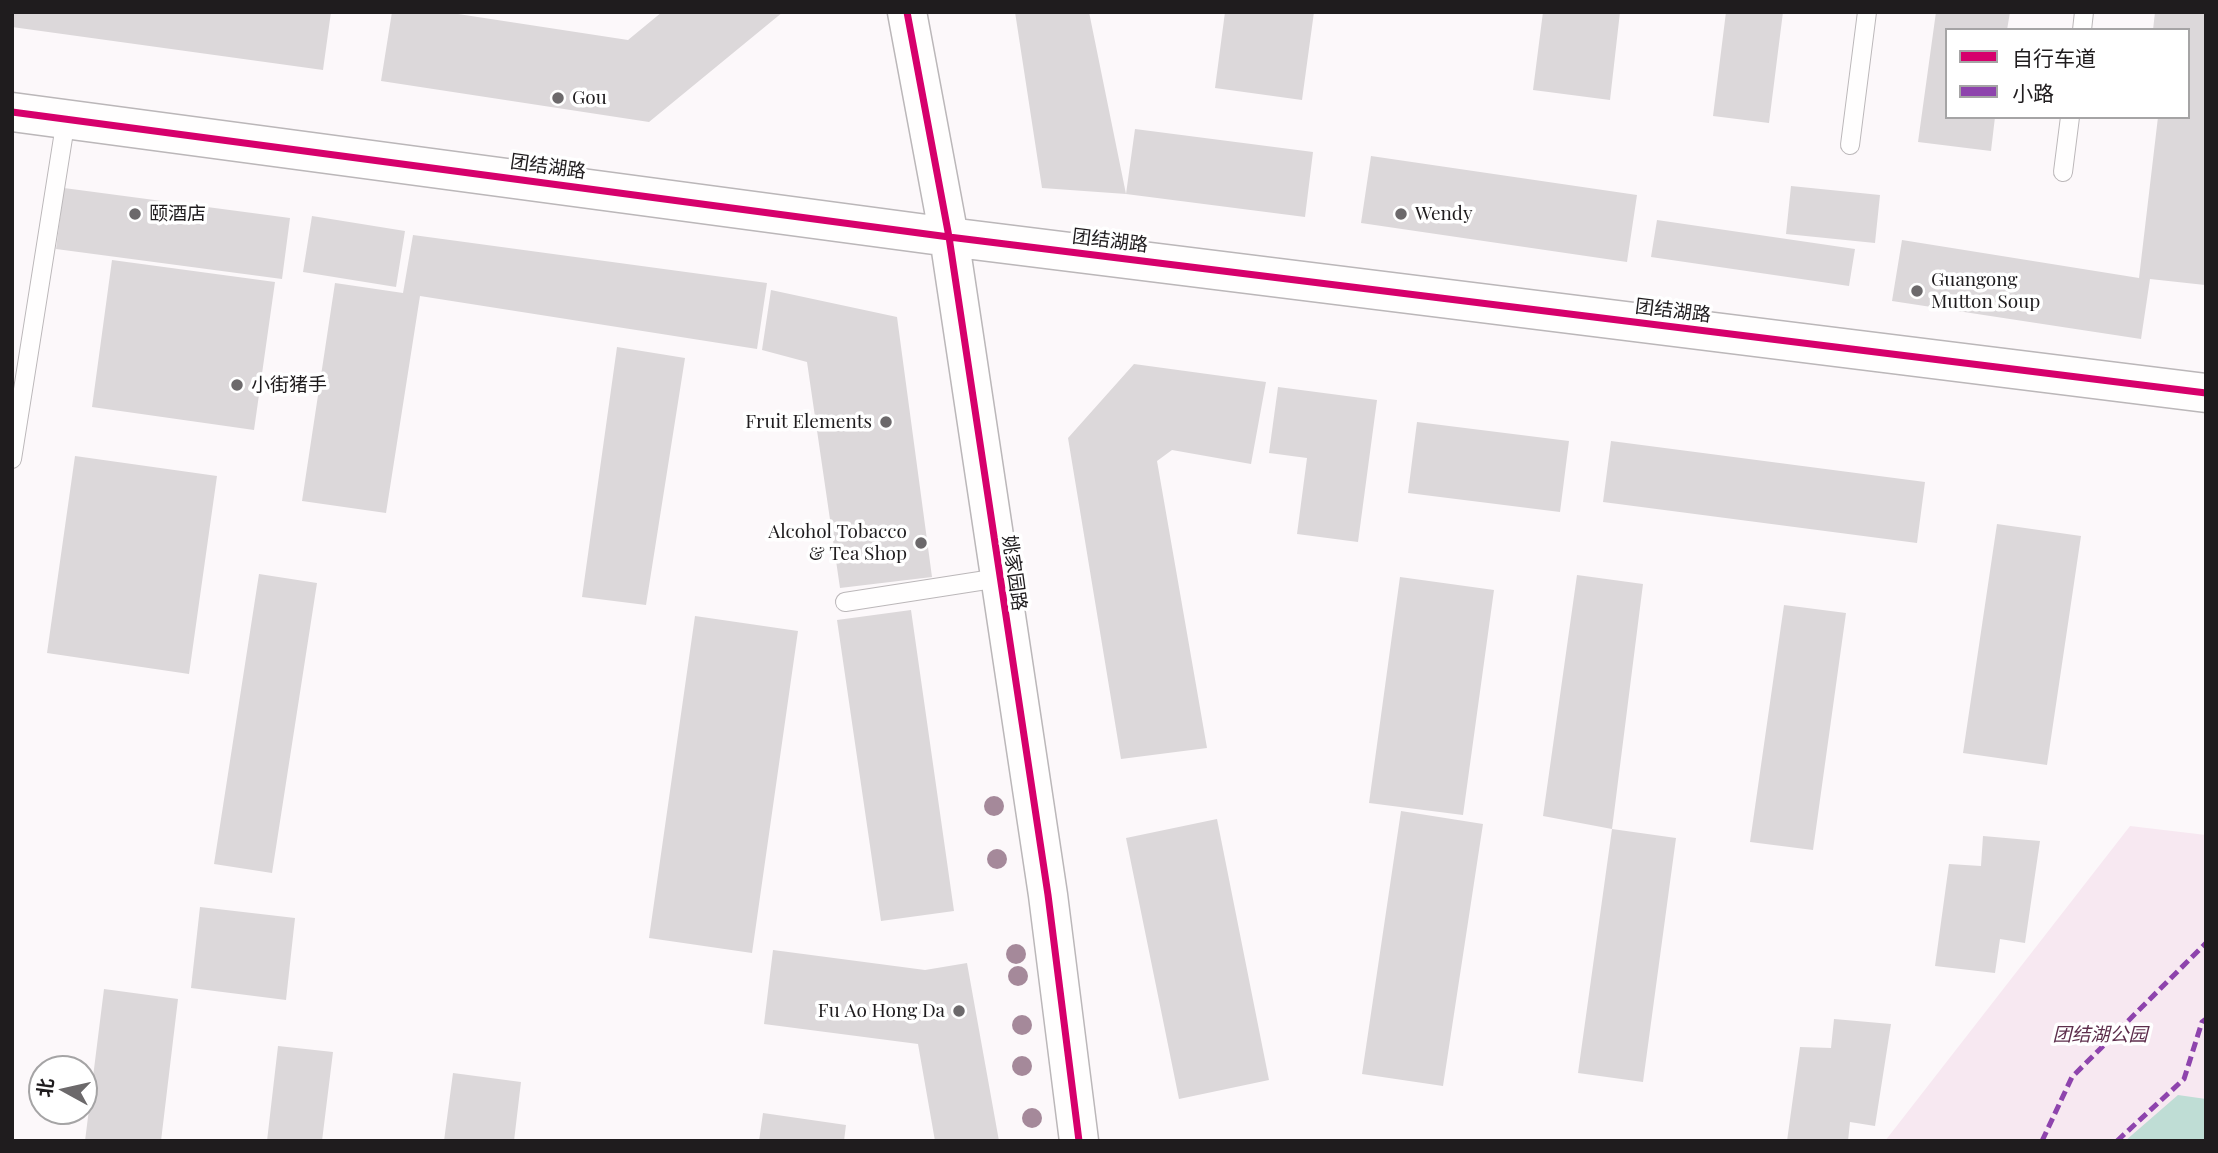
<!DOCTYPE html>
<html>
<head>
<meta charset="utf-8">
<style>
  body { margin:0 }
  #map { position:relative; width:2218px; height:1153px; overflow:hidden; background:#fcf8fa; font-family:"Playfair Display","Noto Sans SC",serif }
  canvas { display:block }
  .frame { position:absolute; inset:0; border:14px solid #1f1c1e; pointer-events:none }
  .legend { position:absolute; left:1945px; top:28px; width:245px; height:91px; box-sizing:border-box; background:#fff; border:2px solid #a5a4a5; margin:0; padding:9px 12px; list-style:none; font-size:21px; color:#1f1c1e }
  .legend li { display:flex; align-items:center; gap:14px; height:35px }
  .legend b { width:35px; border:2px solid #a5a4a5 }
  .north { position:absolute; left:28px; top:1055px; width:70px; height:70px; box-sizing:border-box; background:#fff; border:2px solid #a5a4a5; border-radius:50%; rotate:278deg; font-size:19px; font-weight:700; line-height:28px; text-align:center; color:#1f1c1e }
  .north::after { content:''; display:block; margin:auto; width:24px; height:32px; background:#6c696b; clip-path:polygon(50% 0,100% 100%,50% 72%,0 100%) }
</style>
</head>
<body>
<div id="map">
<canvas width="2218" height="1153"></canvas>
<div class="frame"></div>
<ul class="legend">
<li><b style="height:9px;background:#d6006c"></b>自行车道</li>
<li><b style="height:9px;background:#8e44ad"></b>小路</li>
</ul>
<div class="north">北</div>
</div>
<script>
const ctx = document.querySelector('canvas').getContext('2d');
ctx.lineJoin = 'round';
function fill(path, color) { ctx.fillStyle = color; ctx.fill(path, 'evenodd'); }
const toPath = rows => new Path2D(rows.map(r => 'M' + r).join(''));
function trace(path, color, width, dash) { ctx.strokeStyle = color; ctx.lineWidth = width; ctx.lineCap = dash ? 'butt' : 'round'; ctx.setLineDash(dash || []); ctx.stroke(path); }
function label(font, color, halo, rows, align = 'center') {
  ctx.font = font + ' "Playfair Display","Noto Sans SC",serif'; ctx.lineWidth = 7; ctx.setLineDash([]); ctx.textBaseline = 'middle'; ctx.strokeStyle = halo; ctx.fillStyle = color; for (const [text, x, y, turn = 0] of rows) {
    ctx.save(); ctx.translate(x, y); ctx.rotate((+turn || 0) * Math.PI / 180); ctx.textAlign = isNaN(turn) ? turn : align; if (halo) ctx.strokeText(text, 0, 0); ctx.fillText(text, 0, 0); ctx.restore();
  }
}
const green = toPath([
  [2130,826,2206,835,2206,1141,1885,1141]
]);
const water = toPath([
  [2178,1095,2206,1099,2206,1141,2125,1141]
]);
const building = toPath([
  [12,12,331,12,323,70,12,27],
  [392,12,445,12,628,40,662,12,783,12,649,122,381,81],
  [1015,12,1089,12,1126,194,1042,188],
  [1225,12,1314,12,1302,100,1215,88],
  [1543,12,1620,12,1610,100,1533,90],
  [1726,12,1783,12,1769,123,1713,116],
  [1936,12,2010,12,2007,30,1947,30,1947,117,1995,117,1991,151,1918,142],
  [2155,12,2206,12,2205,285,2150,279,2141,339,1892,301,1902,240,2139,278,2158,117,2188,117,2188,30,2153,30],
  [1135,129,1313,152,1305,217,1126,194],
  [1371,156,1637,195,1627,262,1361,223],
  [1791,186,1880,195,1875,243,1786,234],
  [64,188,290,218,282,279,56,249],
  [312,216,405,231,396,287,303,272],
  [1657,220,1855,249,1849,286,1651,257],
  [413,235,767,283,757,349,420,296,386,513,302,501,335,283,403,293],
  [112,260,275,282,254,430,92,407],
  [771,290,897,317,932,577,840,588,807,362,762,350],
  [617,347,685,358,646,605,582,597],
  [1134,364,1266,382,1251,464,1172,450,1157,461,1207,748,1121,759,1068,438],
  [1278,387,1377,400,1358,542,1297,534,1307,458,1269,453],
  [1417,422,1569,441,1560,512,1408,493],
  [1611,441,1925,482,1917,543,1603,502],
  [75,456,217,476,189,674,47,653],
  [1997,524,2081,536,2047,765,1963,753],
  [259,574,317,583,272,873,214,864],
  [1577,575,1643,584,1612,829,1543,816],
  [1400,577,1494,590,1463,815,1369,803],
  [1784,605,1846,613,1813,850,1750,842],
  [911,610,954,911,881,921,837,620],
  [695,616,798,631,752,953,649,938],
  [1401,811,1483,824,1443,1086,1362,1074],
  [1217,819,1269,1080,1179,1099,1126,838],
  [1612,829,1676,838,1643,1082,1578,1073],
  [1983,836,2040,841,2025,943,2000,939,1995,973,1935,966,1949,864,1981,866],
  [200,907,295,918,286,1000,191,988],
  [773,950,925,970,967,963,999,1141,935,1141,918,1044,764,1024],
  [104,989,178,999,161,1141,85,1141],
  [1834,1019,1891,1024,1875,1126,1850,1122,1848,1141,1787,1141,1800,1047,1831,1048],
  [278,1046,333,1052,322,1141,267,1141],
  [453,1073,521,1082,514,1141,444,1141],
  [763,1113,846,1125,844,1141,759,1141]
]);
const lane = toPath([
  [2082,30,2084,12],
  [1850,145,1867,12],
  [2063,172,2070,117],
  [12,459,66,119],
  [845,602,999,578]
]);
const secondary = toPath([
  [907,12,949,237,1048,895,1079,1141],
  [12,112,949,237,2206,393]
]);
const quiet = toPath([
  [2042,1141,2072,1077,2206,943],
  [2117,1141,2184,1079,2202,1022,2206,1019]
]);
const cycleway = toPath([
  [907,12,949,237,1048,895,1079,1141],
  [12,112,949,237,2206,393]
]);
const trees = [
  [994,806],
  [997,859],
  [1016,954],
  [1018,976],
  [1022,1025],
  [1022,1066],
  [1032,1118]
];
const markers = [
  [558,98,7,"#6c696b"],
  [135,214,7,"#6c696b"],
  [1401,214,7,"#6c696b"],
  [1917,291,7,"#6c696b"],
  [237,385,7,"#6c696b"],
  [886,422,7,"#6c696b"],
  [921,543,7,"#6c696b"],
  [959,1011,7,"#6c696b"]
];
const poiNames = [
  ["Gou",572,98],
  ["颐酒店",149,214],
  ["Wendy",1415,214],
  ["Guangong",1931,280],
  ["Mutton Soup",1931,302],
  ["小街猪手",251,385],
  ["Fruit Elements",872,422,"right"],
  ["Alcohol Tobacco",907,532,"right"],
  ["& Tea Shop",907,554,"right"],
  ["Fu Ao Hong Da",945,1011,"right"]
];
const streetNames = [
  ["团结湖路",548,167,8],
  ["团结湖路",1110,241,7],
  ["团结湖路",1673,311,7],
  ["姚家园路",1014,573,82]
];
const parkNames = [
  ["团结湖公园",2100,1035]
];
fill(green, '#f7e8f1');
fill(water, '#bfddd5');
fill(building, '#dcd8da');
trace(lane, '#bbb7b9', 20);
trace(secondary, '#bbb7b9', 41);
trace(lane, '#fffefe', 18);
trace(secondary, '#fffefe', 38);
trace(quiet, '#8e44ad', 5, [10, 5]);
trace(cycleway, '#d6006c', 7);
ctx.fillStyle = '#a5899a';
for (const [x, y] of trees) { ctx.beginPath(); ctx.arc(x, y, 10, 0, 2 * Math.PI); ctx.fill(); }
for (const [x, y, r, color] of markers) { const dot = new Path2D(); dot.arc(x, y, r, 0, 2 * Math.PI); ctx.fillStyle = color; ctx.fill(dot); trace(dot, '#fff', 2.5); }
label('19px', '#1f1c1e', '#fff', poiNames, 'left');
label('19px', '#1f1c1e', '#fff', streetNames);
label('italic 19px', '#5d2e4c', '#fff', parkNames);
</script>
</body>
</html>
